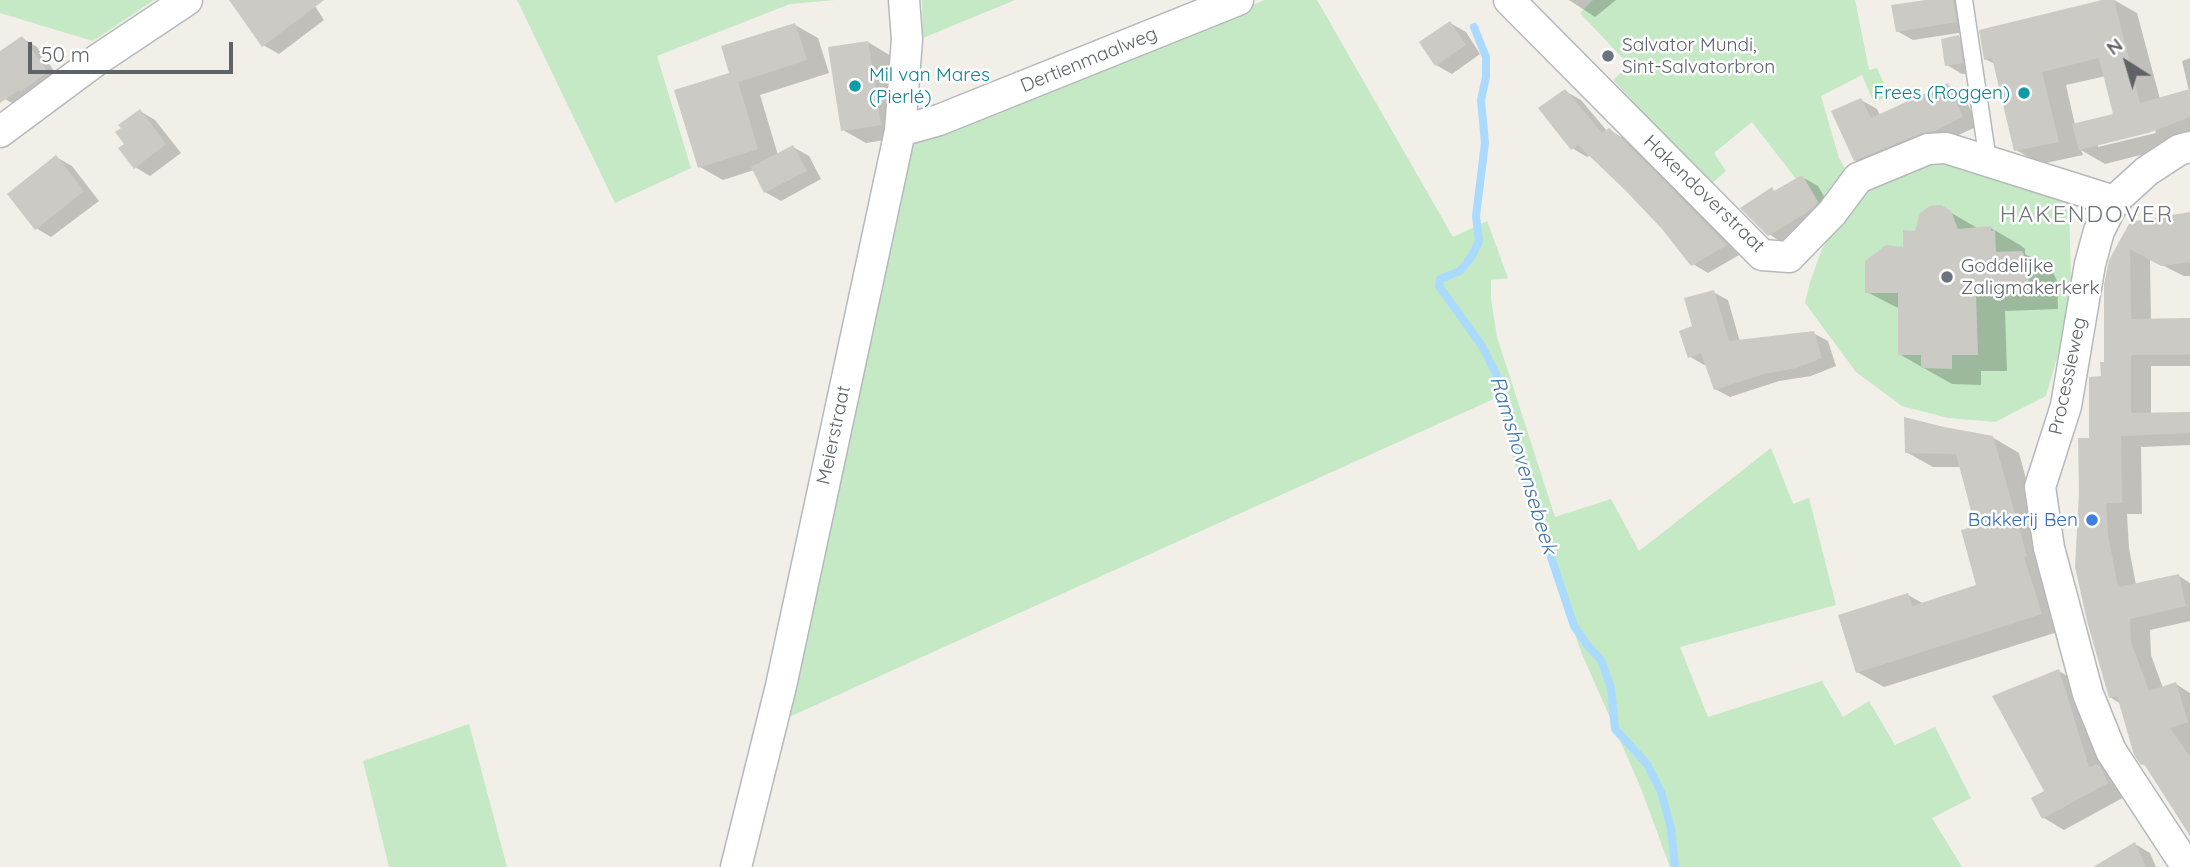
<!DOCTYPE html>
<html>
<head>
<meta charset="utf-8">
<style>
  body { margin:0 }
  #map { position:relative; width:2190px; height:867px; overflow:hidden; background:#f1efe8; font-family:Quicksand,sans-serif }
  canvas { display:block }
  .north { position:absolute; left:2092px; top:28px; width:70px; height:70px; -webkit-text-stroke:5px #fff; paint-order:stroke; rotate:323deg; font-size:19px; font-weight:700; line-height:28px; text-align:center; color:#5f6368 }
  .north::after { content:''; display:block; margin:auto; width:24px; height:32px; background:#5f6368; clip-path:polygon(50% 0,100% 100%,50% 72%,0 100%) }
  .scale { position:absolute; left:28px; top:42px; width:205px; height:32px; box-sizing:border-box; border:4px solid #5f6368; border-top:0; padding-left:9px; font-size:21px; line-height:24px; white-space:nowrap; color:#5f6368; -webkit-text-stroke:5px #fff; paint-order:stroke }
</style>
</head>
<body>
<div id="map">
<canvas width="2190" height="867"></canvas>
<div class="north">N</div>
<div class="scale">50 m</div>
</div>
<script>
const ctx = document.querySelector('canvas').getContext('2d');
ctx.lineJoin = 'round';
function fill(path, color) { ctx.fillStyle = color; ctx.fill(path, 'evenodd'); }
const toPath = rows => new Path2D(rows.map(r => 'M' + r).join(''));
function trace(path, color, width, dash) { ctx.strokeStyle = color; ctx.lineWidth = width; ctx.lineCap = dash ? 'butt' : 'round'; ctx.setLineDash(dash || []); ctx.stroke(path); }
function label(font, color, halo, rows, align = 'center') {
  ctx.font = font + ' Quicksand,sans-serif'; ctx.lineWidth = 5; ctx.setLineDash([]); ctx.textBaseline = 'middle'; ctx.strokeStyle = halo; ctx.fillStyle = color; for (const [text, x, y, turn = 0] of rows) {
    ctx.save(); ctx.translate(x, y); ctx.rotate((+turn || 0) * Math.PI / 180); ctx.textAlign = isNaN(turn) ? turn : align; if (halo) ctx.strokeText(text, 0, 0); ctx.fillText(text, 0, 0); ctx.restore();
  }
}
const green = toPath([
  [0,0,154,0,93,41,0,13],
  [517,0,835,0,790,4,657,56,691,168,615,203],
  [922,0,1015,0,923,38],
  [1265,0,1317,0,1453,237,1487,221,1508,278,1491,280,1491,299,1497,337,1555,517,1611,499,1639,551,1771,448,1793,504,1809,498,1836,605,1680,647,1708,717,1822,681,1843,717,1869,701,1895,745,1935,727,1971,798,1932,818,1962,867,1670,867,1640,786,1582,654,1516,468,1498,397,789,717,914,139],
  [1593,0,1855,0,1869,70,1877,68,1889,95,1874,103,1862,75,1821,96,1839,158,1848,174,1820,205,1802,175,1796,179,1752,122,1714,153,1726,171,1710,185,1613,80,1629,65,1580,13],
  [1933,161,2004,176,2069,205,2071,280,2061,344,2046,396,1995,422,1948,418,1902,406,1856,372,1805,303,1810,282,1822,249,1836,227,1869,185],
  [469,724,507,867,389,867,363,761]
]);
const shadow = toPath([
  [234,0,311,0,324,20,279,54,263,45],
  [1569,0,1616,0,1595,17],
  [1937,0,1956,0,1968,7,1971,31,1913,40,1897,31],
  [2109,0,2114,0,2137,13,2160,99,2189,91,2182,61,2190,58,2190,140,2172,147,2105,164,2081,150,2083,155,2041,164,2016,150,1995,64,1985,59],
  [2106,76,2115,116,2075,125,2066,85],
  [2155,130,2156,133,2098,147,2098,144],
  [1450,23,1466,32,1480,54,1452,74,1436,65],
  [795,25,818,38,829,73,760,95,778,155,793,147,809,156,821,179,781,201,765,192,754,170,723,180,700,167,732,74],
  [1958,37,1974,46,1978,72,1962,74,1947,65],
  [22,38,37,47,62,82,21,108,5,99,0,92,0,53],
  [868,42,891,56,904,137,866,143,843,130],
  [1948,85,1963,94,1978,126,1950,139,1871,169,1855,160,1861,100,1877,109,1880,115],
  [1565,91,1581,100,1607,131,1609,130,1625,139,1741,254,1708,273,1693,264,1664,228,1591,155,1587,157,1572,148],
  [140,111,155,120,181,153,150,176,135,167,126,144],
  [56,157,72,166,99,201,51,237,36,228],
  [1802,177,1818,186,1833,212,1784,244,1769,234,1772,189,1776,192],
  [1941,207,1979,229,1991,228,2020,245,2025,249,2025,254,2052,270,2057,281,2058,309,2005,311,2007,371,1981,371,1981,385,1952,384,1899,354,1900,309,1867,292],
  [2190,214,2190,276,2184,276,2150,259,2151,320,2190,320,2190,366,2151,366,2151,414,2190,413,2190,445,2141,447,2142,514,2127,514,2129,548,2136,585,2179,576,2190,583,2190,621,2150,630,2151,655,2163,688,2176,684,2190,693,2190,833,2149,767,2142,764,2121,704,2110,697,2091,440,2131,223],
  [1713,292,1728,300,1740,342,1813,333,1828,341,1836,366,1811,376,1779,381,1730,397,1715,389,1707,364,1704,365,1689,356,1695,328],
  [1992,437,2019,453,2067,629,1884,687,1857,672,1908,595,1924,604,1978,586,1977,527,1962,467,1933,467,1906,452],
  [2059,671,2079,683,2128,795,2064,830,2044,818],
  [2135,844,2150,853,2156,867,2103,867]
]);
const stream = toPath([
  [1474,27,1486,57,1486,77,1481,100,1485,143,1476,216,1479,241,1472,256,1460,271,1440,279,1439,286,1482,346,1502,386,1536,512,1574,626,1588,646,1601,660,1611,688,1615,729,1647,764,1661,792,1671,828,1675,867]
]);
const building = toPath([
  [229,0,324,0,262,47],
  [1926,0,1953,0,1957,22,1896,32,1891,5],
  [2102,0,2114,0,2140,103,2190,89,2190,117,2148,133,2079,150,2072,124,2113,114,2099,58,2042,72,2059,142,2014,151,1992,58,1984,60,1979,30],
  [1450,21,1466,45,1435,66,1419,42],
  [795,23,807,60,738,82,758,149,698,168,674,90,729,73,721,46],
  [1959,35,1963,63,1945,66,1941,39],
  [22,36,48,72,20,92,19,90,0,103,0,51],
  [868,41,881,125,841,131,828,47],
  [1948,83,1963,117,1934,131,1921,133,1854,161,1831,111,1861,98,1871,118],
  [1565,89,1602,133,1609,128,1625,142,1727,245,1691,266,1662,229,1625,190,1578,145,1571,150,1538,108],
  [140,109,166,144,134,169,118,148,124,144,115,132,121,128,118,125],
  [793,145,807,171,764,193,751,167],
  [56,155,84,191,35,230,7,194],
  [1802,175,1818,202,1809,211,1768,236,1740,208,1772,187,1774,191],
  [1941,205,1951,211,1958,229,1991,226,1991,231,1995,230,1996,252,2022,251,2028,263,2029,293,1976,294,1978,355,1952,355,1952,369,1921,368,1921,355,1898,355,1898,293,1865,293,1865,261,1886,245,1903,247,1903,230,1915,231,1920,213,1930,206],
  [2190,212,2190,262,2161,266,2130,249,2131,319,2190,318,2190,355,2131,355,2131,413,2190,412,2190,433,2121,436,2122,503,2106,503,2108,535,2118,587,2179,574,2186,606,2130,619,2131,642,2149,691,2176,682,2188,722,2170,728,2190,757,2190,836,2144,764,2141,765,2134,755,2117,696,2109,698,2087,621,2075,567,2079,493,2078,438,2089,438,2089,377,2101,376,2100,362,2104,362,2104,285,2109,260,2130,222],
  [1714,290,1729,341,1814,331,1822,358,1796,368,1764,374,1714,390,1701,353,1688,358,1679,331,1692,326,1684,298],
  [1904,417,1944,427,1993,436,2027,556,2024,557,2042,614,1856,673,1838,615,1908,593,1912,606,1976,585,1961,530,1975,526,1956,454,1905,453],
  [2059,669,2089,767,2099,764,2108,783,2042,819,2031,798,2044,791,1992,696],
  [2135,842,2146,867,2093,867]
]);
const lane = toPath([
  [1964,0,1988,161]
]);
const street = toPath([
  [1509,0,1762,255,1789,257,1832,213,1858,178,1928,149,1946,148,2114,201],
  [900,131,939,120,1238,0],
  [0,132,97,60,187,0],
  [736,867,781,686,900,131,907,39,904,0],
  [2187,867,2111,751,2088,694,2049,548,2040,487,2066,406,2090,264,2099,231,2114,201,2147,171,2179,150,2190,147]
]);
const markers = [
  [1608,56,7,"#6b7280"],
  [855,86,7,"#0f9aa8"],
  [2024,93,7,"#0f9aa8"],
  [1947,277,7,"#6b7280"],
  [2092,520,7,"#3f7fe0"]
];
const worshipNames = [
  ["Salvator Mundi,",1622,45],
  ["Sint-Salvatorbron",1622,67],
  ["Goddelijke",1961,266],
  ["Zaligmakerkerk",1961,288]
];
const streetNames = [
  ["Dertienmaalweg",1089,60,-22],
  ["Hakendoverstraat",1704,194,44],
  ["Processieweg",2068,376,-78],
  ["Meierstraat",834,435,-78]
];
const cultureNames = [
  ["Mil van Mares",869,75],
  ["(Pierlé)",869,97],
  ["Frees (Roggen)",2010,93,"right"]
];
const shopNames = [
  ["Bakkerij Ben",2078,520]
];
const waterNames = [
  ["Ramshovensebeek",1523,465,73]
];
const quarterNames = [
  ["HAKENDOVER",2087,215]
];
fill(green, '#c5e8c5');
fill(shadow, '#0003');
trace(stream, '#aadaff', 8);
fill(building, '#cccac5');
trace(lane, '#b5b8bc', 19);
trace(street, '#b5b8bc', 33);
trace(lane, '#fff', 16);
trace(street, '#fff', 30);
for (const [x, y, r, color] of markers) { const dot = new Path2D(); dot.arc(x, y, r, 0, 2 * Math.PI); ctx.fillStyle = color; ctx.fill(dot); trace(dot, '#fff', 2.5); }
label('19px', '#5b616d', '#fff', worshipNames, 'left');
label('19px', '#5f6368', '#fff', streetNames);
label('19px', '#0d838f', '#fff', cultureNames, 'left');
label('19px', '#366cbe', '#fff', shopNames, 'right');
label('italic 21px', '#4174aa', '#fff', waterNames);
ctx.letterSpacing = '2px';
label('23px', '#70757a', '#fff', quarterNames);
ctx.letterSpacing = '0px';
</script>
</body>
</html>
